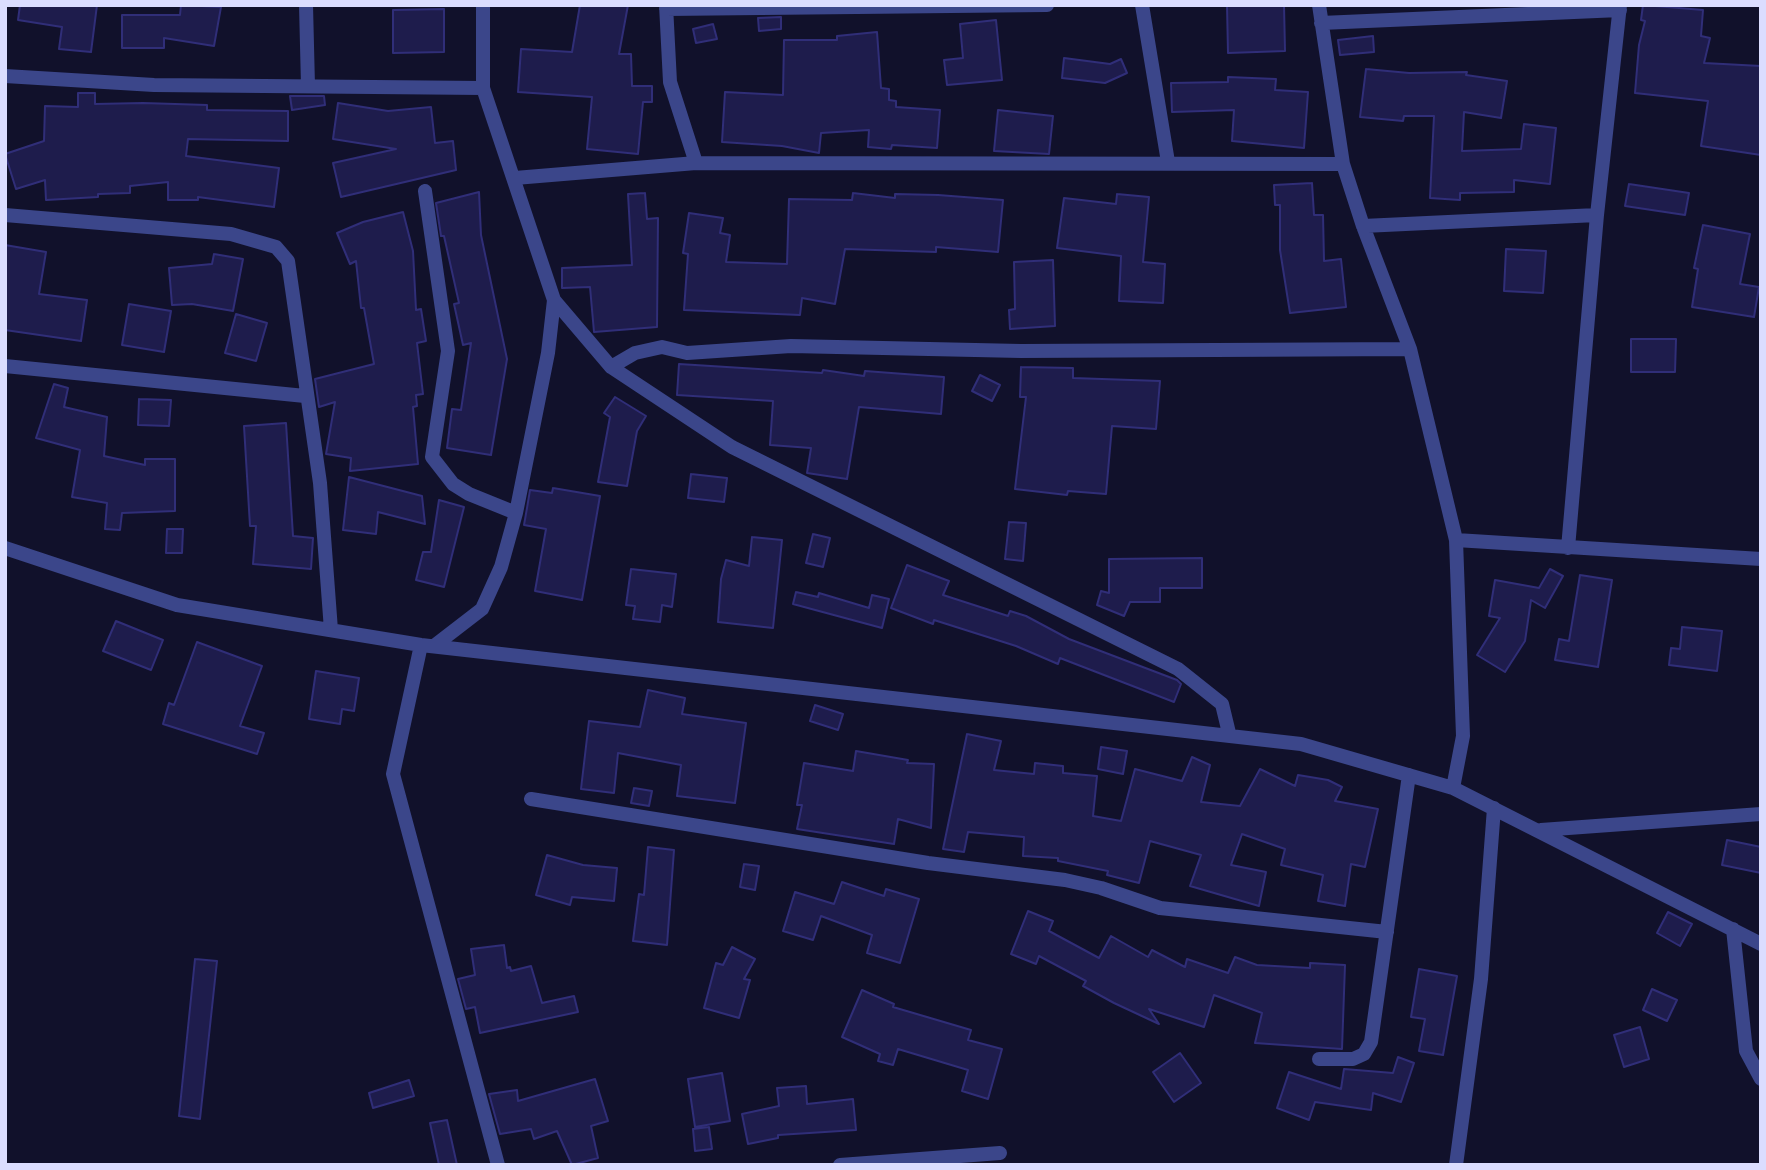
<!DOCTYPE html>
<html>
<head>
<meta charset="utf-8">
<style>
  body { margin:0 }
  #map { position:relative; width:1766px; height:1170px; overflow:hidden; background:#11112b; font-family:"DejaVu Sans",sans-serif }
  canvas { display:block }
  .frame { position:absolute; inset:0; border:7px solid #dbddff; pointer-events:none }
</style>
</head>
<body>
<div id="map">
<canvas width="1766" height="1170"></canvas>
<div class="frame"></div>
</div>
<script>
const ctx = document.querySelector('canvas').getContext('2d');
ctx.lineJoin = 'round';
function fill(path, color) { ctx.fillStyle = color; ctx.fill(path, 'evenodd'); }
const toPath = rows => new Path2D(rows.map(r => 'M' + r).join(''));
function trace(path, color, width, dash) { ctx.strokeStyle = color; ctx.lineWidth = width; ctx.lineCap = dash ? 'butt' : 'round'; ctx.setLineDash(dash || []); ctx.stroke(path); }
const building = toPath([
  [20,5,97,5,91,52,59,49,62,27,18,20,20,5],
  [181,5,221,7,214,46,164,38,164,48,122,48,122,15,180,15,181,5],
  [580,5,628,5,619,54,631,54,632,86,652,86,652,102,643,102,638,154,587,149,592,97,518,92,521,49,572,52,580,5],
  [1227,5,1284,5,1285,51,1228,53,1227,5],
  [1643,5,1703,10,1701,36,1710,38,1704,63,1761,66,1761,155,1701,146,1708,101,1635,93,1639,45,1645,21,1641,20,1643,5],
  [444,9,444,52,393,53,393,10,444,9],
  [781,17,781,29,759,31,758,18,781,17],
  [996,20,1002,80,947,85,944,60,963,58,960,24,996,20],
  [713,24,717,39,696,43,693,29,713,24],
  [877,32,881,88,889,89,889,100,896,101,896,107,940,110,937,148,892,145,891,149,868,147,869,130,821,133,819,153,782,146,722,142,725,92,783,95,784,40,837,40,837,36,877,32],
  [1373,36,1374,52,1340,55,1338,40,1373,36],
  [1064,58,1110,64,1121,59,1127,73,1105,83,1062,78,1064,58],
  [1366,69,1409,73,1467,72,1466,75,1507,81,1501,118,1464,112,1462,151,1521,149,1524,124,1556,128,1550,184,1514,180,1514,192,1460,193,1460,200,1430,198,1434,116,1404,116,1403,121,1360,117,1366,69],
  [1228,77,1276,79,1275,90,1308,92,1304,148,1232,141,1234,110,1172,112,1171,83,1228,82,1228,77],
  [78,93,95,93,95,104,143,103,207,105,207,110,288,111,288,141,188,139,186,156,279,168,274,207,198,197,198,200,168,200,168,182,130,186,130,193,98,194,98,197,46,200,45,180,16,189,5,154,44,141,45,106,78,107,78,93],
  [290,96,324,96,325,105,292,110,290,96],
  [338,103,388,111,431,107,435,143,453,141,456,170,341,197,333,163,396,149,333,139,338,103],
  [998,110,1053,116,1049,154,994,151,998,110],
  [1312,183,1314,215,1323,215,1324,261,1341,259,1346,307,1290,313,1280,250,1280,205,1275,205,1274,185,1312,183],
  [1629,184,1689,193,1685,215,1625,206,1629,184],
  [479,192,481,235,507,359,491,455,447,448,452,409,461,410,471,343,463,345,454,304,459,303,444,236,441,236,436,203,479,192],
  [645,193,647,219,658,218,657,327,594,332,590,287,562,288,562,268,632,265,628,194,645,193],
  [853,193,895,198,895,194,938,195,1003,200,998,252,936,247,936,252,845,249,835,304,802,298,800,315,684,310,688,254,683,253,689,213,723,218,720,233,730,235,726,262,787,264,789,199,852,200,853,193],
  [1117,194,1149,197,1143,262,1165,264,1163,303,1119,301,1121,256,1057,248,1064,198,1116,204,1117,194],
  [403,212,413,251,416,310,421,309,426,341,417,343,423,394,416,395,417,406,413,407,418,464,350,471,351,458,326,454,335,402,319,407,315,379,374,364,364,308,361,308,356,261,350,264,337,233,363,222,403,212],
  [1703,225,1750,234,1740,284,1759,287,1754,317,1692,307,1698,269,1694,268,1703,225],
  [5,245,46,252,39,294,87,300,81,341,5,330,5,245],
  [1506,249,1546,251,1543,293,1504,291,1506,249],
  [214,254,243,259,233,311,192,304,172,305,169,268,212,264,214,254],
  [1053,260,1055,326,1010,329,1009,310,1015,309,1014,262,1053,260],
  [129,304,171,311,164,352,122,345,129,304],
  [236,314,267,323,256,361,225,353,236,314],
  [1631,339,1676,339,1675,372,1631,372,1631,339],
  [679,364,822,373,823,370,864,376,865,371,944,377,941,414,859,407,847,479,807,473,811,448,770,445,773,401,677,395,679,364],
  [1021,367,1073,368,1073,378,1160,381,1156,429,1112,426,1106,494,1068,491,1067,495,1015,489,1026,397,1020,397,1021,367],
  [980,375,1000,385,992,401,972,391,980,375],
  [54,384,68,388,64,407,107,417,104,456,145,465,145,459,175,459,175,511,122,513,120,530,105,529,107,503,72,497,80,450,36,438,54,384],
  [615,397,646,416,637,431,627,486,598,482,610,417,604,413,615,397],
  [139,399,171,400,169,426,138,425,139,399],
  [286,423,293,536,313,538,311,569,253,564,256,526,250,526,244,426,286,423],
  [691,474,727,478,724,502,688,498,691,474],
  [349,477,422,496,425,524,378,512,376,534,343,530,349,477],
  [553,488,600,496,582,600,535,591,546,529,524,525,527,508,530,490,552,493,553,488],
  [439,500,464,507,444,587,416,580,423,552,431,552,439,500],
  [1009,522,1026,523,1023,561,1005,559,1009,522],
  [167,529,183,529,182,553,166,553,167,529],
  [813,534,830,538,823,567,806,563,813,534],
  [752,537,782,540,773,628,718,622,721,579,726,560,749,566,752,537],
  [1202,558,1202,588,1160,588,1160,602,1130,602,1124,616,1097,605,1101,591,1109,593,1109,559,1202,558],
  [907,565,949,581,943,595,1008,616,1010,611,1026,616,1069,639,1177,680,1181,684,1174,702,1060,658,1058,664,1016,646,934,620,933,624,891,608,907,565],
  [631,569,676,574,672,607,662,605,660,622,633,619,635,606,626,605,631,569],
  [1550,569,1563,576,1545,608,1531,600,1525,641,1505,672,1477,655,1500,618,1489,616,1495,580,1539,588,1550,569],
  [1580,575,1612,580,1598,667,1555,660,1559,639,1569,641,1580,575],
  [796,592,818,597,819,593,869,608,872,595,889,599,882,628,793,604,796,592],
  [116,621,163,640,151,670,103,651,116,621],
  [1682,627,1722,631,1717,671,1669,665,1671,648,1680,649,1682,627],
  [197,642,262,666,240,726,264,733,257,754,163,724,169,703,174,705,197,642],
  [316,671,359,678,354,711,342,709,340,724,309,719,316,671],
  [648,690,685,698,682,714,746,723,735,803,677,796,681,765,618,753,614,793,581,789,589,721,640,727,648,690],
  [815,705,843,714,838,730,810,721,815,705],
  [967,734,1001,741,994,770,1034,774,1035,763,1063,766,1063,773,1097,776,1093,816,1121,821,1135,769,1182,781,1192,757,1210,765,1201,802,1240,806,1260,769,1295,786,1298,775,1328,780,1342,787,1335,801,1378,809,1365,867,1351,864,1345,906,1318,901,1323,875,1281,865,1285,849,1242,834,1231,865,1266,872,1259,906,1190,886,1201,855,1150,841,1139,883,1107,875,1108,871,1058,861,1058,858,1023,856,1024,837,968,832,964,852,943,849,967,734],
  [1101,747,1127,751,1123,774,1098,769,1101,747],
  [856,751,908,760,907,763,934,764,931,828,898,819,894,844,797,829,802,805,797,805,804,763,853,771,856,751],
  [634,788,652,791,649,806,631,803,634,788],
  [1727,840,1761,847,1761,873,1722,865,1727,840],
  [648,847,674,850,667,945,633,941,639,894,644,895,648,847],
  [547,855,583,865,617,868,614,901,572,897,570,905,536,895,547,855],
  [744,864,759,866,755,890,740,887,744,864],
  [842,882,884,896,886,889,919,899,900,963,867,953,872,935,821,916,813,940,783,931,795,892,834,904,842,882],
  [1028,911,1053,921,1049,931,1099,958,1111,936,1148,957,1152,950,1185,967,1187,959,1228,973,1235,957,1257,965,1310,968,1310,963,1345,965,1342,1049,1255,1043,1262,1013,1214,995,1204,1027,1149,1009,1159,1024,1114,1003,1083,986,1086,981,1039,956,1036,964,1011,954,1028,911],
  [1668,912,1692,924,1680,946,1657,933,1668,912],
  [504,945,507,968,510,967,511,971,531,966,542,1003,574,996,578,1012,480,1033,475,1007,466,1009,458,979,475,975,471,949,504,945],
  [732,947,755,959,744,979,750,980,739,1018,704,1008,716,963,723,965,732,947],
  [195,959,217,961,200,1119,179,1116,195,959],
  [1419,969,1457,976,1443,1055,1419,1051,1425,1019,1411,1017,1419,969],
  [1652,989,1677,1000,1667,1021,1643,1010,1652,989],
  [862,990,894,1004,893,1007,971,1030,968,1040,1002,1049,988,1099,962,1091,968,1070,898,1049,893,1065,878,1061,880,1054,842,1037,862,990],
  [1640,1027,1649,1059,1624,1067,1614,1035,1640,1027],
  [1180,1053,1201,1083,1174,1102,1153,1072,1180,1053],
  [1398,1057,1414,1063,1401,1102,1373,1093,1371,1110,1315,1102,1309,1120,1277,1108,1289,1072,1341,1089,1344,1069,1393,1073,1398,1057],
  [722,1073,730,1121,695,1127,688,1079,722,1073],
  [595,1079,608,1121,591,1126,598,1158,572,1165,557,1131,534,1139,531,1129,500,1134,489,1094,517,1090,518,1101,595,1079],
  [409,1080,414,1096,373,1108,369,1093,409,1080],
  [806,1086,807,1104,853,1099,856,1130,778,1135,778,1138,748,1144,742,1114,779,1106,777,1088,806,1086],
  [447,1120,457,1165,439,1165,430,1123,447,1120],
  [709,1127,712,1149,695,1151,693,1129,709,1127]
]);
const street = toPath([
  [306,5,308,86],
  [666,5,670,82,696,163],
  [1142,5,1168,162],
  [1319,5,1343,164,1363,226,1410,349,1456,540,1463,736,1453,788],
  [666,9,1047,5],
  [1321,23,1620,10],
  [5,76,154,85,483,88],
  [515,178,696,163,1343,164],
  [425,191,448,351,432,457,453,484,469,494,516,513],
  [5,215,231,234,276,247,288,261,320,483,331,630],
  [1363,226,1597,215],
  [554,300,611,367,732,447,1178,669,1222,704,1229,733],
  [5,366,305,396],
  [611,367,635,353,662,347,687,353,791,346,1021,351,1410,349],
  [1456,540,1761,559],
  [5,548,177,605,421,645,1301,744,1453,788,1761,944],
  [1568,548,1597,215,1620,5],
  [421,645,393,774,498,1165],
  [434,646,482,609,501,567,516,513,548,353,554,300,483,88,483,5],
  [531,799,928,863,1065,880,1101,888,1160,908,1387,932],
  [1541,830,1761,814],
  [1733,929,1746,1051,1761,1079],
  [1319,1059,1353,1059,1364,1054,1371,1042,1409,775],
  [840,1165,1000,1153],
  [1456,1165,1481,979,1494,808]
]);
fill(building, '#1e1c4c');
trace(building, '#302e78', 2);
trace(street, '#3b468a', 14);
</script>
</body>
</html>
